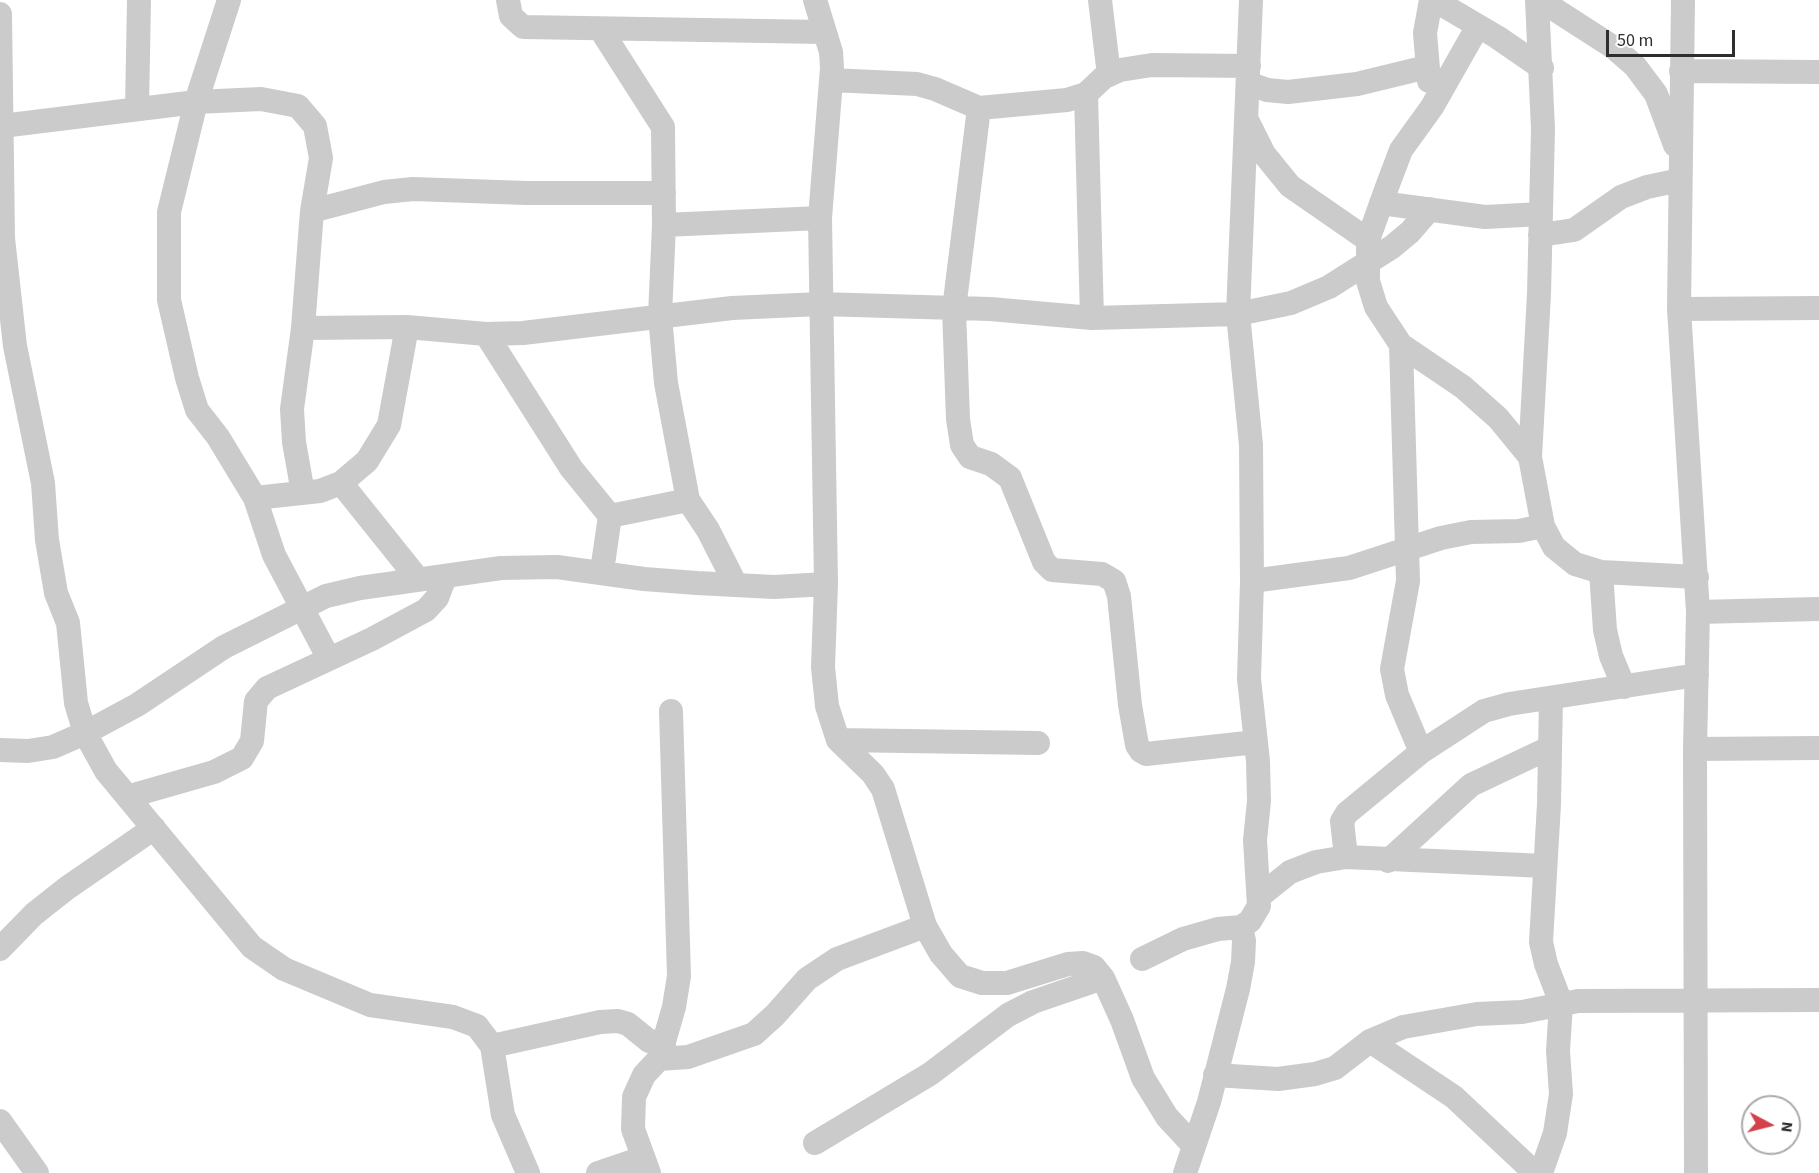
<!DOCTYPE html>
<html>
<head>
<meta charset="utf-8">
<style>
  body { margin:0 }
  #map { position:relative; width:1819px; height:1173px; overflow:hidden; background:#fff; font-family:"Source Sans 3",sans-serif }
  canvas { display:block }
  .north { position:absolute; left:1741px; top:1095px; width:60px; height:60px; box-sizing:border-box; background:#fff; border:2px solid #ababab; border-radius:50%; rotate:97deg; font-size:16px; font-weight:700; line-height:24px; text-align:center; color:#2e2e2e }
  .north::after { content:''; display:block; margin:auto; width:21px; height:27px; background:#d34149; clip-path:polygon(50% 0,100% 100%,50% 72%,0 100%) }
  .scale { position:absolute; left:1606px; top:30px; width:129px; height:27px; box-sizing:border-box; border:3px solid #2e2e2e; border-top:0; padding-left:8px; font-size:18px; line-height:21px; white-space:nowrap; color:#2e2e2e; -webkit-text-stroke:4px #fff; paint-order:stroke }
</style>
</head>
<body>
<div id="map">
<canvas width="1819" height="1173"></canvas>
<div class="north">N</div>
<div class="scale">50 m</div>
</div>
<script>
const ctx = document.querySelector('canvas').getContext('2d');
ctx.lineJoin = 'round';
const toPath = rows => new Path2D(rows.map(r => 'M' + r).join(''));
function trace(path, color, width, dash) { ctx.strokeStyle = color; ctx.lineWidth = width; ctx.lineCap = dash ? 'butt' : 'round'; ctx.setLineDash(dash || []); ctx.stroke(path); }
const minor = toPath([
  [229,0,196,102,169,212,169,300,187,378,197,410,218,437,255,498,274,555,329,659],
  [508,0,511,16,523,27,824,32],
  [815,0,831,52,832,68,820,218,826,584,823,667,827,706,838,740,873,774,883,789,925,926,941,954,960,976,982,983,1007,983,1068,964,1083,963,1094,967,1103,978,1122,1020,1143,1078,1167,1117,1194,1146],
  [1100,0,1109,75],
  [1434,0,1497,37,1542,68],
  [1540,0,1613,47,1635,66,1656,94,1675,145],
  [1683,0,1679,309,1698,612,1695,749,1696,1173],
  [0,14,3,238,15,346,43,483,47,540,56,593,68,623,76,703,85,733,106,771,252,947,284,969,370,1005,453,1017,477,1026,492,1046,503,1115,528,1173],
  [1478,26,1432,107,1401,150,1387,187,1368,240,1368,281,1376,307,1401,345,1463,387,1498,418,1530,457,1543,526,1554,547,1575,564,1601,572,1697,577],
  [601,30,663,127,664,225,660,316,666,383,688,500,708,530,736,585],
  [1681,71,1819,72],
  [831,80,917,84,935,89,979,108,1067,100,1086,94,1104,77,1120,70,1152,65,1249,66],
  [1429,81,1425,33,1431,0],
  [1248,83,1267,90,1288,92,1357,84,1427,67],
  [1086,94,1092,318],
  [979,108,954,309,958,419,962,445,970,457,991,464,1010,478,1044,562,1052,570,1102,574,1114,581,1119,596,1130,705,1137,745,1141,751,1146,754,1256,742],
  [137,109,139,0],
  [1248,122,1264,154,1290,186,1368,240],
  [0,124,2,126,196,102,261,99,298,106,315,126,321,158,312,211,303,328,292,409,294,442,303,493],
  [1381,203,1485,217,1541,214],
  [312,211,384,192,413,189,526,193,664,193],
  [664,225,820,218],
  [1540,235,1574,230,1621,197,1647,187,1680,180],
  [1679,309,1819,308],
  [303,328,407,327,486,334,523,333,732,308,820,304,990,309,1092,318,1238,314,1291,303,1329,287,1392,247,1410,232,1430,209],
  [486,334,571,468,610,516,602,571],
  [1401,345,1408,581,1392,669,1397,695,1421,752],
  [1530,457,1539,294,1543,129,1537,0],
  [341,483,418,579],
  [255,498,320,491,341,483,367,461,389,425,407,327],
  [610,516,688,500],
  [1601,572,1605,630,1611,656,1624,687],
  [1252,581,1349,568,1441,538,1471,532,1519,531,1543,526],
  [1698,612,1819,609],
  [838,740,1038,743],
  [1695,749,1819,748],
  [0,750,28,751,53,747,85,733,137,705,224,647,326,596,360,588,501,568,557,567,644,579,697,583,774,587,826,584],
  [130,796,214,772,242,758,252,741,256,701,267,688,372,639,426,610,437,598,445,577],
  [1346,857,1342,821,1347,813,1421,752,1484,711,1509,704,1697,675],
  [1388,861,1471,785,1549,748],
  [1260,896,1290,872,1316,862,1346,857,1545,866],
  [0,949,34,914,67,888,154,828],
  [1142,959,1183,939,1218,929,1241,927,1250,921,1259,906,1255,840,1259,801,1258,761,1249,679,1252,581,1251,445,1238,314,1251,0],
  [1370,1041,1454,1097,1535,1173],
  [492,1046,600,1022,618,1021,628,1024,649,1041,664,1043],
  [659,1059,688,1057,754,1034,775,1015,807,979,837,959,925,926],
  [1215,1075,1278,1079,1315,1074,1335,1068,1370,1041,1403,1027,1477,1014,1522,1012,1578,1001,1819,1000],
  [0,1121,37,1173],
  [815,1143,930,1074,1008,1015,1033,1002,1103,978],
  [598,1173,642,1158],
  [649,1173,633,1129,634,1097,644,1075,659,1059,674,1007,679,976,671,711],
  [1185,1173,1209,1102,1238,989,1243,962,1244,941,1241,927],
  [1541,1173,1555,1133,1561,1094,1558,1051,1561,1003,1546,964,1541,942,1549,804,1551,698]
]);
trace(minor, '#cbcbcb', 24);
</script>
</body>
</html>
